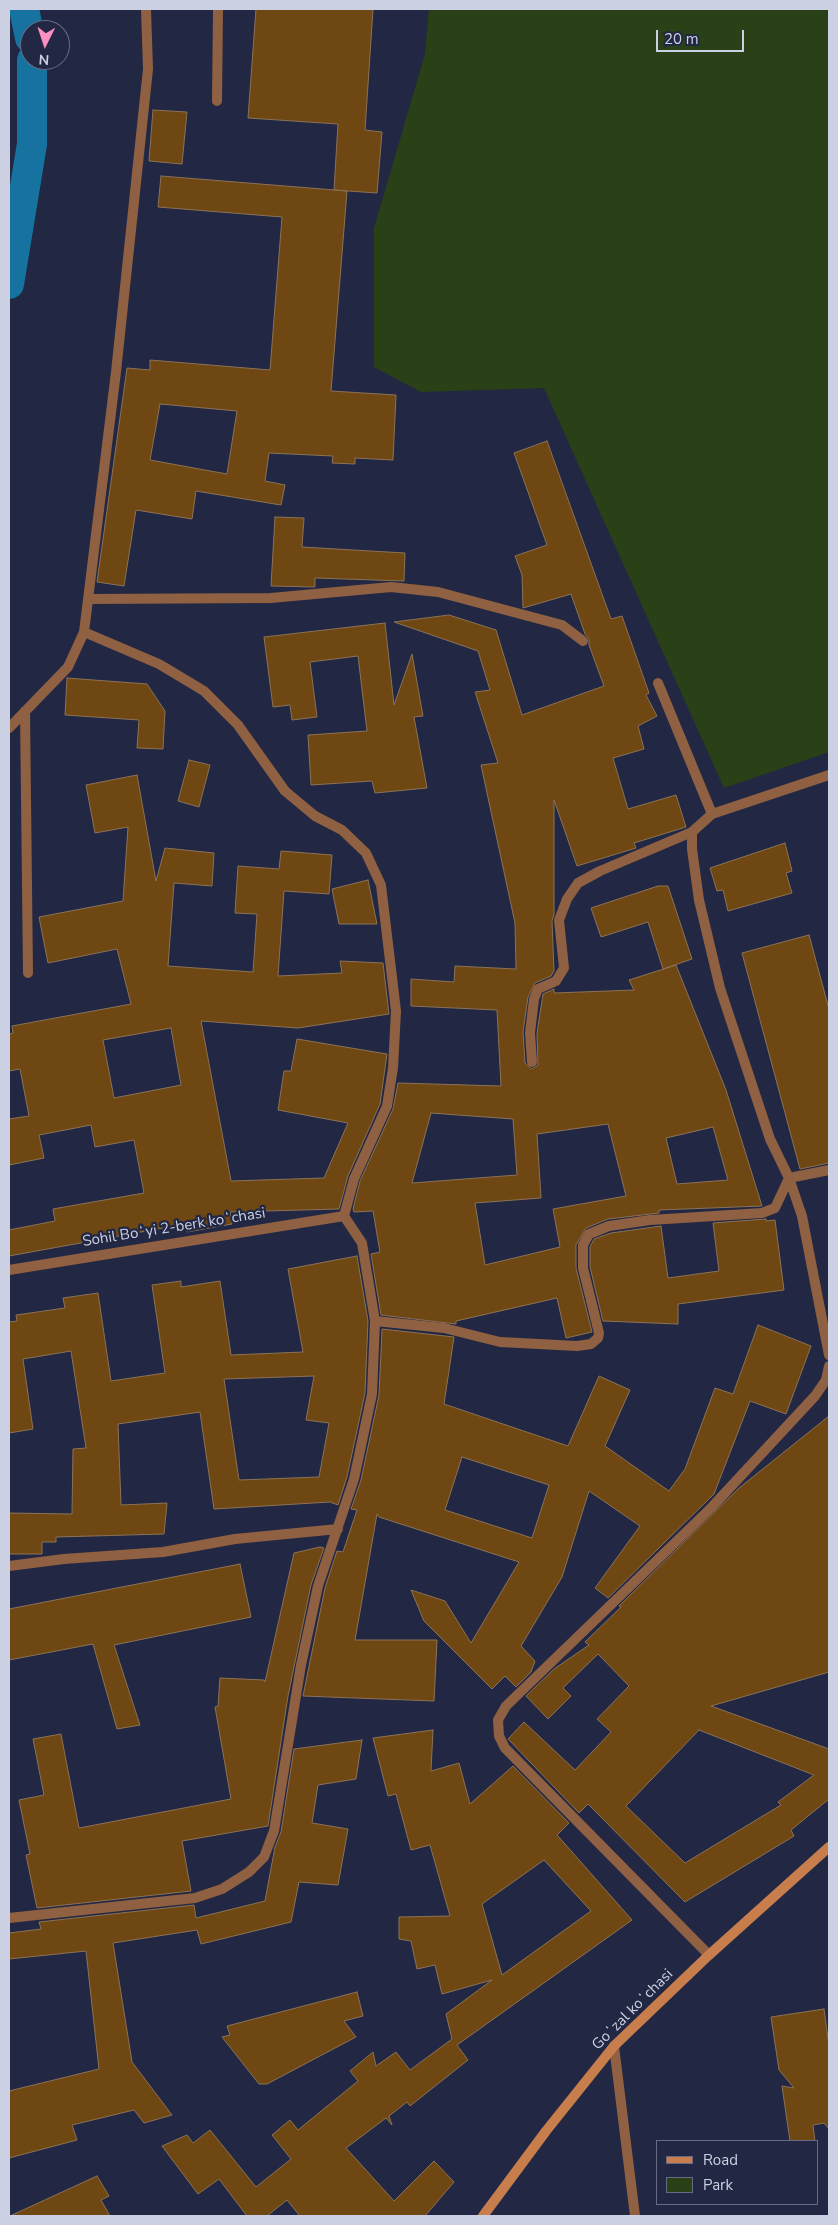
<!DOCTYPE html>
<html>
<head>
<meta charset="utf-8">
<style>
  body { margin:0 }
  #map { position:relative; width:838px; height:2225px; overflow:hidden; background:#222843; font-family:"Nunito Sans",sans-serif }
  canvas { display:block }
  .frame { position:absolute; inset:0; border:10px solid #cbd0e2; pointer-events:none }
  .legend { position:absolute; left:656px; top:2140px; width:162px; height:65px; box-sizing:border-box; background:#222843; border:1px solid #666b83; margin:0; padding:6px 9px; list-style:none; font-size:15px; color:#cbd0e2 }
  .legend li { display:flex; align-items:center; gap:10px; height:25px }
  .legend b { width:25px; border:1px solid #666b83 }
  .north { position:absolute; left:20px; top:20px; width:50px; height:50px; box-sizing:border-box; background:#222843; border:1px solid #666b83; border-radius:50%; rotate:184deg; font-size:14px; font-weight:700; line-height:20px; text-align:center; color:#cbd0e2 }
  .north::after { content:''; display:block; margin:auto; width:18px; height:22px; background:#fc8fc2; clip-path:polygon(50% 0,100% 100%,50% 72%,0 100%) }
  .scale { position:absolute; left:656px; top:30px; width:88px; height:22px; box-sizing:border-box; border:2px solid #cbd0e2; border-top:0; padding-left:6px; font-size:15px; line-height:18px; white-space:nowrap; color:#cbd0e2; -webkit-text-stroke:4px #222843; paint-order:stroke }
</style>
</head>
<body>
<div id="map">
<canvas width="838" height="2225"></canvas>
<div class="frame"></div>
<ul class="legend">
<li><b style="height:6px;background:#c87d4c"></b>Road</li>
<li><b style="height:14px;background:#2a4017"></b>Park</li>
</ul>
<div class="north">N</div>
<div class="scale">20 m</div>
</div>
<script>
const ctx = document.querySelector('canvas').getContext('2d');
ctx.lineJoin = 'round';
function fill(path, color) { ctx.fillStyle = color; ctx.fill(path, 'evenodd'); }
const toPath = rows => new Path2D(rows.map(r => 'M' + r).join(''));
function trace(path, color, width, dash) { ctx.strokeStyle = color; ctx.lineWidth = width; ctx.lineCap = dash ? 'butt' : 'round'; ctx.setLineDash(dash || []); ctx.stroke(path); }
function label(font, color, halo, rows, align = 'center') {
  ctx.font = font + ' "Nunito Sans",sans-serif'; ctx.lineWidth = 4.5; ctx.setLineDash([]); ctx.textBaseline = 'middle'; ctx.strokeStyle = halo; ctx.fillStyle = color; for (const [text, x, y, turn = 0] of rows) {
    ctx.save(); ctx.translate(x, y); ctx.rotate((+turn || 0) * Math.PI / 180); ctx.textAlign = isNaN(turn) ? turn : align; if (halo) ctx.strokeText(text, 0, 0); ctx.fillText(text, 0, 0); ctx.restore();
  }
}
const green = toPath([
  [429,9,829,9,829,752,724,788,544,388,421,392,374,367,374,228,425,54]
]);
const canal = toPath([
  [24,9,30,38],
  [9,284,32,144,32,60]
]);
const building = toPath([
  [256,9,373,9,365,130,382,132,377,193,334,190,338,124,248,118,256,9],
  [153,110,187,112,182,164,149,161,153,110],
  [161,176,347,191,331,391,396,395,393,460,355,458,355,464,332,463,333,456,269,453,265,481,285,485,281,505,196,491,192,519,136,510,124,586,97,582,127,368,150,370,150,360,270,370,282,217,158,207,161,176],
  [160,404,237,411,227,474,150,460,160,404],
  [547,441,611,619,622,616,649,693,646,695,657,716,638,726,644,749,613,758,628,809,676,795,686,827,634,843,636,848,577,866,554,800,554,914,552,921,554,971,551,976,535,983,528,997,523,1032,525,1063,532,1069,538,1065,537,1033,543,994,554,989,554,993,634,990,629,980,676,965,726,1090,762,1206,659,1210,659,1213,608,1219,586,1228,576,1245,576,1268,592,1332,566,1338,557,1298,456,1321,456,1324,381,1315,371,1254,380,1252,373,1211,354,1212,353,1209,360,1181,393,1109,398,1083,501,1086,497,1010,411,1006,411,979,454,982,455,966,516,969,515,923,481,765,498,763,475,692,490,690,478,651,394,622,449,615,496,630,522,715,604,686,589,645,589,639,585,634,571,594,523,608,522,575,515,556,547,545,514,453,547,441],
  [431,1113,513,1119,517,1175,412,1183,431,1113],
  [608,1124,626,1196,553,1209,560,1247,485,1265,475,1203,541,1198,537,1134,608,1124],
  [713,1127,728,1180,677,1184,666,1138,713,1127],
  [275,517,304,518,302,547,405,553,404,581,315,578,315,587,271,586,275,517],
  [385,623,394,705,412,654,423,716,414,717,427,788,375,793,372,781,311,785,308,735,367,731,358,656,310,662,317,717,292,720,290,705,273,707,264,637,385,623],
  [67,678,147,684,165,711,163,749,137,748,139,720,65,715,67,678],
  [189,760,210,765,199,807,178,801,189,760],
  [137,775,156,881,165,848,214,853,212,886,174,883,168,966,253,972,257,914,235,913,238,866,279,869,281,851,332,855,329,894,284,891,278,976,342,973,340,961,383,963,389,1014,298,1028,201,1021,231,1181,324,1178,348,1123,278,1110,284,1071,291,1071,297,1039,387,1054,380,1104,348,1176,339,1209,230,1212,232,1224,187,1232,185,1224,9,1256,9,1230,55,1221,53,1209,144,1193,134,1140,95,1147,91,1125,39,1135,44,1158,9,1165,9,1119,29,1116,20,1069,9,1071,9,1034,13,1033,12,1026,131,1004,117,949,48,963,39,917,123,901,128,827,95,833,86,785,137,775],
  [171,1028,181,1085,114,1098,103,1040,171,1028],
  [785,843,792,871,786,873,792,893,728,911,723,890,717,891,710,868,785,843],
  [368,880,377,924,339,924,332,889,368,880],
  [658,886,668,886,692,959,663,969,648,922,601,937,591,908,658,886],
  [809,935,829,1009,829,1163,800,1169,742,953,809,935],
  [766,1219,766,1221,775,1220,784,1290,678,1304,678,1324,603,1321,590,1267,590,1247,594,1239,611,1233,661,1226,668,1278,719,1271,713,1223,766,1219],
  [357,1256,368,1321,365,1393,347,1477,338,1505,330,1502,214,1509,200,1412,118,1424,121,1505,167,1503,164,1534,56,1537,56,1542,42,1542,42,1554,9,1554,9,1513,72,1514,73,1449,86,1448,71,1351,23,1359,33,1429,9,1433,9,1322,17,1321,16,1315,65,1308,63,1298,98,1293,111,1381,165,1373,152,1285,181,1281,181,1287,220,1281,231,1355,303,1352,288,1269,357,1256],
  [314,1376,306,1420,329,1423,319,1477,239,1480,224,1379,314,1376],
  [758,1325,811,1346,786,1414,750,1401,714,1494,608,1598,595,1588,640,1526,589,1491,562,1577,521,1646,535,1661,531,1672,516,1687,505,1676,492,1689,424,1621,411,1590,445,1601,471,1643,519,1562,379,1517,377,1514,355,1640,437,1640,434,1701,303,1696,325,1588,337,1551,343,1552,357,1510,351,1509,361,1480,379,1395,382,1329,454,1337,444,1404,568,1446,599,1376,630,1390,605,1446,669,1491,685,1469,715,1388,733,1394,758,1325],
  [462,1457,549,1485,532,1538,445,1510,462,1457],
  [829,1416,829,1672,711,1706,829,1749,829,1799,791,1830,794,1836,685,1902,588,1804,579,1813,508,1739,524,1722,575,1770,611,1732,597,1719,629,1686,598,1654,563,1688,571,1696,548,1719,526,1696,554,1669,589,1645,585,1642,621,1607,619,1606,739,1488,829,1416],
  [699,1730,814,1775,778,1802,781,1805,685,1863,626,1806,699,1730],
  [320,1547,324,1548,311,1585,288,1696,268,1826,182,1841,191,1891,37,1908,26,1855,30,1854,19,1800,44,1795,33,1739,61,1734,79,1828,231,1799,215,1707,218,1706,220,1678,264,1680,265,1682,294,1553,320,1547],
  [240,1564,251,1617,114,1645,140,1725,117,1729,93,1644,9,1660,9,1609,240,1564],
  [433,1730,431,1771,459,1763,470,1804,513,1766,569,1823,557,1835,632,1920,457,2045,468,2060,410,2106,407,2102,389,2116,392,2125,386,2118,346,2148,394,2201,434,2161,454,2182,425,2216,300,2216,287,2200,267,2216,247,2216,219,2179,198,2194,162,2146,187,2135,193,2143,210,2130,256,2187,291,2159,272,2135,290,2120,298,2130,358,2081,350,2071,373,2052,376,2066,396,2052,410,2070,452,2039,446,2014,492,1980,442,1994,435,1965,417,1969,411,1941,399,1939,399,1917,450,1916,430,1845,411,1850,396,1794,388,1796,373,1738,433,1730],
  [544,1860,591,1911,502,1975,482,1904,544,1860],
  [362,1740,356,1779,318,1785,312,1823,348,1829,338,1885,299,1882,291,1922,201,1944,197,1930,113,1943,132,2062,172,2115,144,2123,134,2110,72,2125,77,2140,9,2158,9,2091,99,2069,86,1951,9,1959,9,1933,41,1929,39,1922,194,1905,196,1918,265,1901,275,1847,281,1832,294,1749,362,1740],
  [357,1992,363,2016,344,2021,356,2037,267,2084,259,2084,222,2037,230,2035,227,2026,357,1992],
  [824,2009,829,2046,829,2129,824,2123,813,2125,815,2141,790,2141,782,2086,794,2088,779,2070,771,2017,824,2009],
  [97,2176,109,2196,101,2200,110,2216,10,2216,97,2176]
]);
const lane = toPath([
  [217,101,218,9]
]);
const street = toPath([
  [90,599,271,598,391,587,438,592,562,625,583,641],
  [658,683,712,814],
  [25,711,28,973],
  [9,728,68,667,84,632,116,372,148,69,146,9],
  [829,775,712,814,692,832,692,849,699,900,720,988,770,1139,789,1178,802,1216,829,1355],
  [532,1062,530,1033,534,999,538,989,556,981,564,968,559,920,567,899,578,883,600,871,692,832],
  [789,1178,829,1170],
  [9,1270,344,1216],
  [375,1321,444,1328,500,1342,577,1346,591,1344,598,1338,599,1333,583,1268,583,1245,589,1234,609,1226,650,1220,762,1213,775,1208,789,1178],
  [9,1566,64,1559,163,1552,235,1539,338,1529],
  [9,1918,195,1898,222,1889,249,1872,264,1857,274,1831,301,1665,318,1586,354,1479,372,1394,375,1321,362,1243,344,1216,354,1179,387,1106,393,1068,396,1011,381,885,366,853,342,830,315,816,285,791,238,725,204,691,159,664,84,632],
  [709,1955,505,1748,499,1736,498,1720,506,1706,711,1508,815,1396,826,1380,829,1366],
  [614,2046,635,2216]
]);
const secondary = toPath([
  [483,2216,546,2131,614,2046,709,1955,829,1847]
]);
const streetNames = [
  ["Sohil Boʻyi 2-berk koʻchasi",174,1228,-9],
  ["Goʻzal koʻchasi",633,2010,-45]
];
fill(green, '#2a4017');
trace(canal, '#1673a0', 30);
fill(building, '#6f4712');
trace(building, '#8b7257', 1);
trace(lane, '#8f6042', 10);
trace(street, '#8f6042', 10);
trace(secondary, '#c87d4c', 10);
label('15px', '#cbd0e2', '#222843', streetNames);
</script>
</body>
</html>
